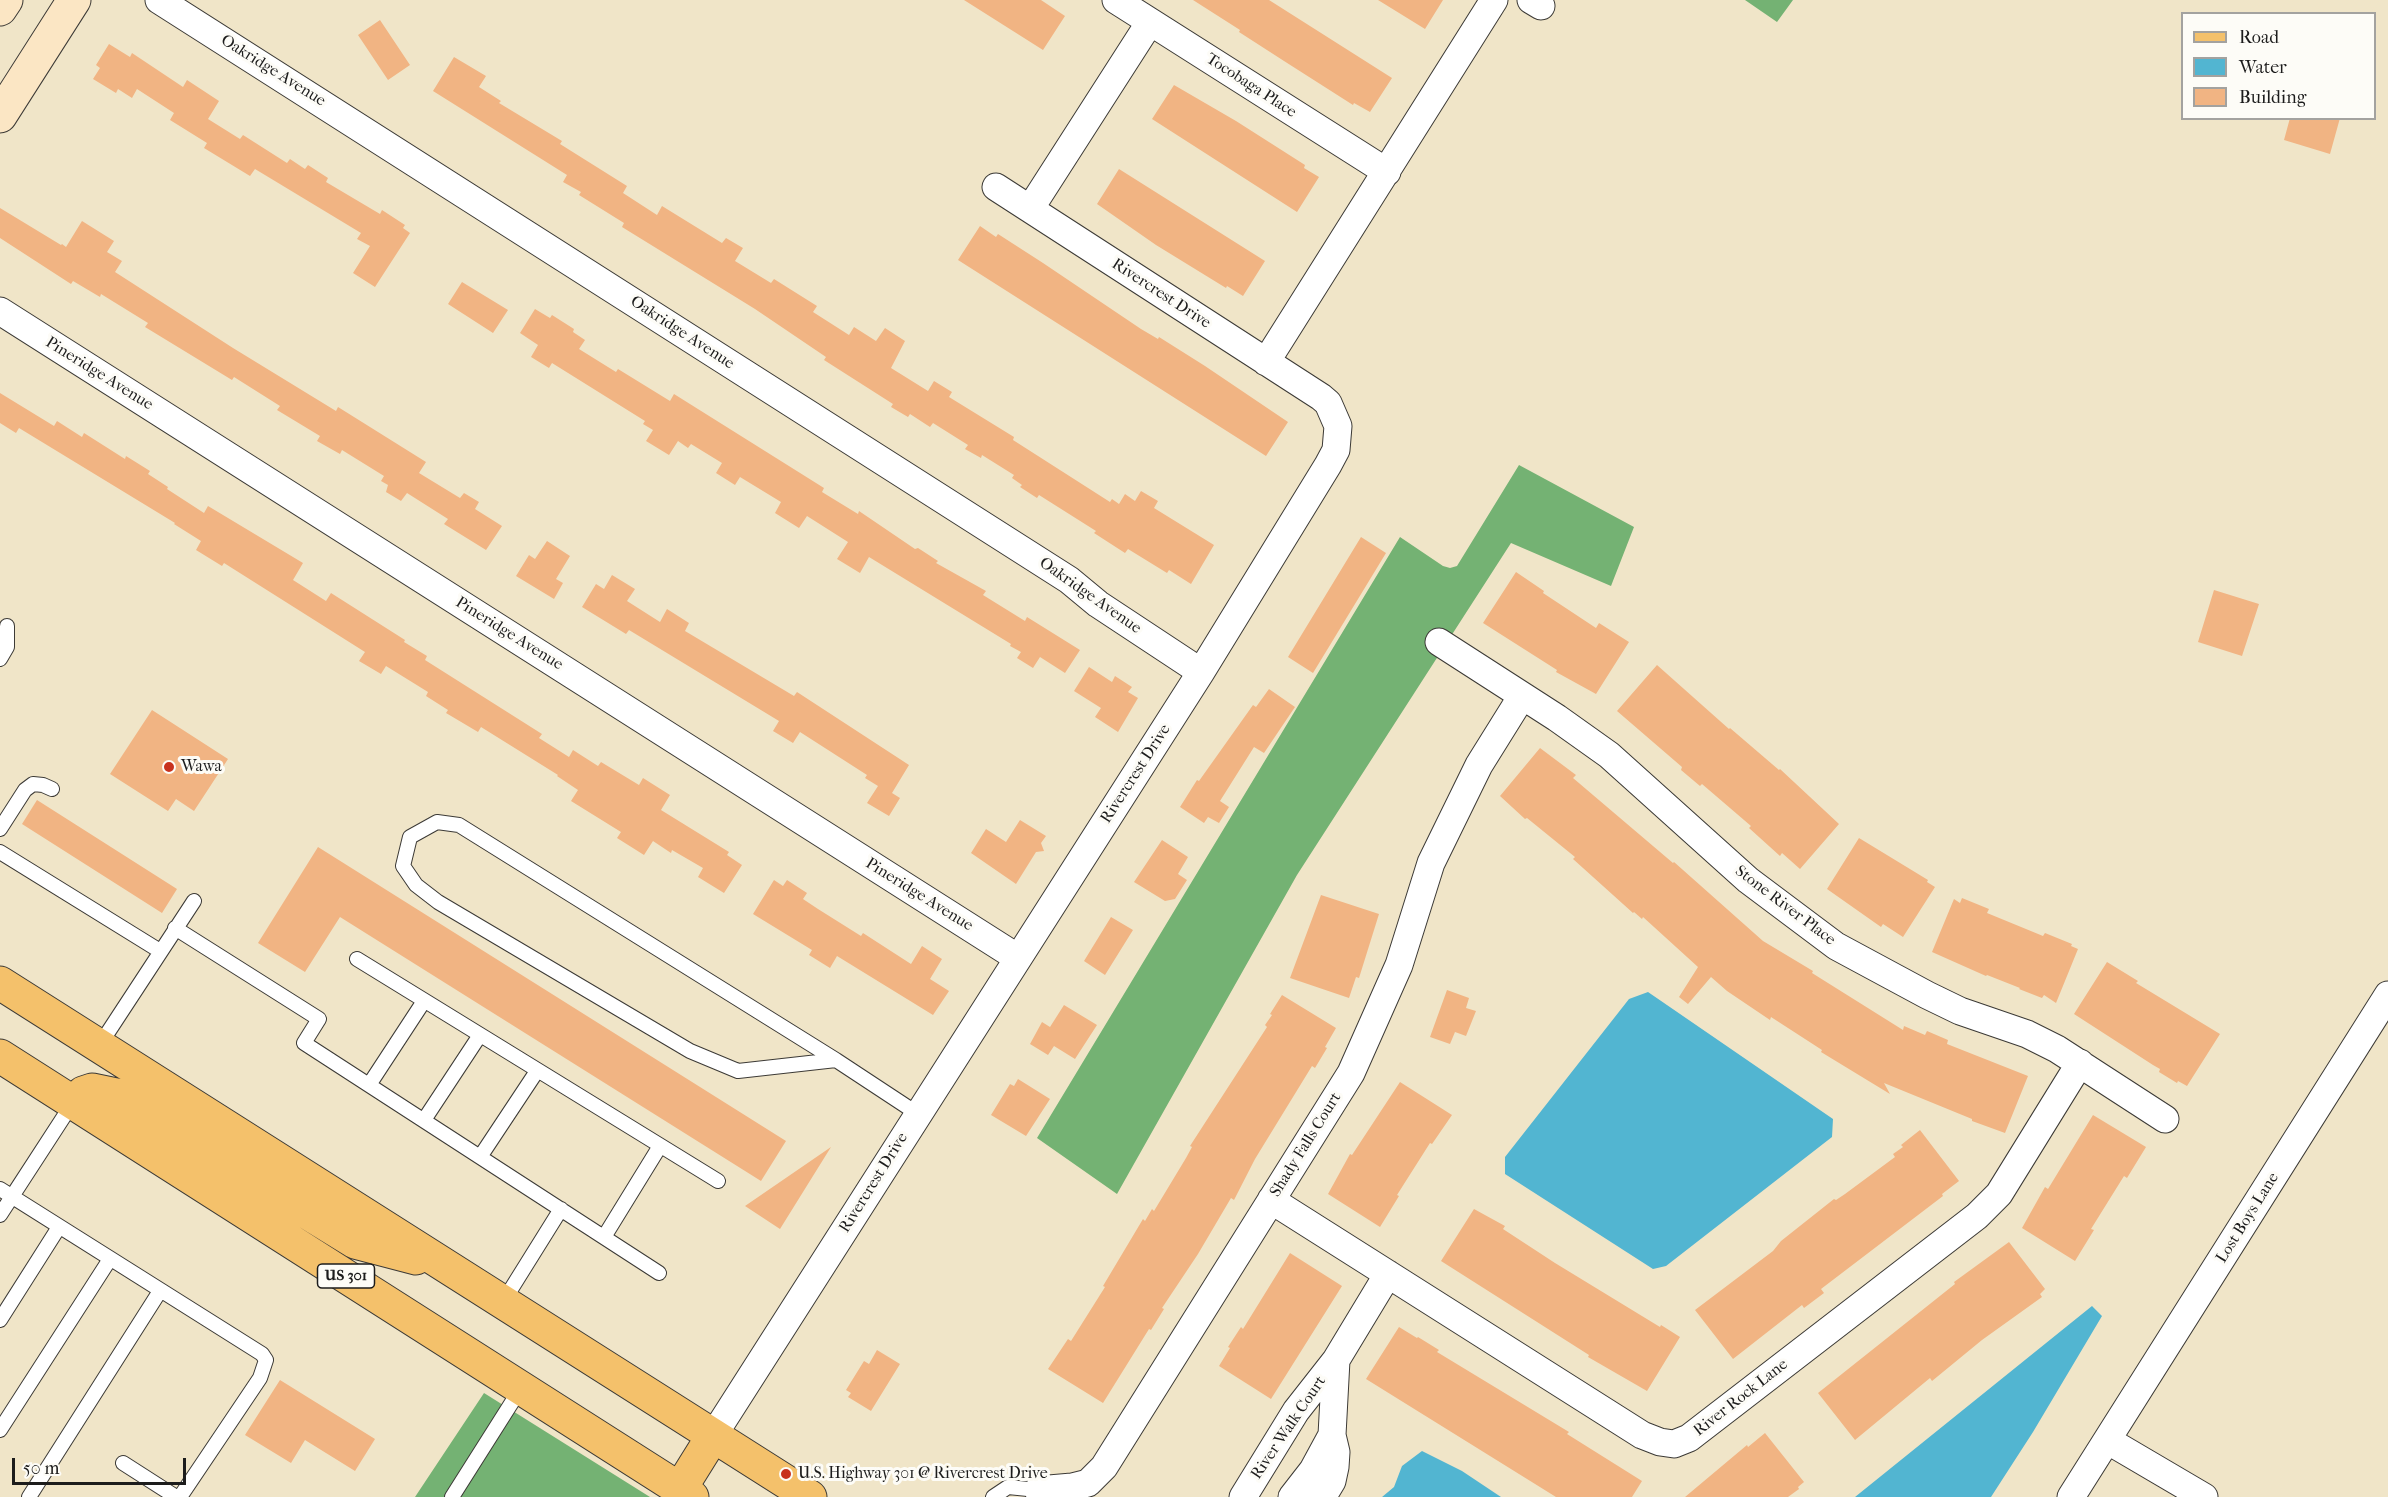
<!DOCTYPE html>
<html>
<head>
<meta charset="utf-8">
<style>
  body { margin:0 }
  #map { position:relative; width:2388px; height:1497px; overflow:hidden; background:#f0e5c8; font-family:"IM FELL French Canon",serif }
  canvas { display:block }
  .legend { position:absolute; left:2181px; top:12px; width:195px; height:108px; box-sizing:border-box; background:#fdfcf7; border:2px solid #a3a29f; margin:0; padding:8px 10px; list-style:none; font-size:18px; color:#1c1c1c }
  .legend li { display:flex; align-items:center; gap:12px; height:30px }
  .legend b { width:30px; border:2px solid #a3a29f }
  .scale { position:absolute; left:12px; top:1458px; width:174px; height:27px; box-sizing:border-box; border:3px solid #1c1c1c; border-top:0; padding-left:8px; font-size:18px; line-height:21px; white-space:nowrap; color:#1c1c1c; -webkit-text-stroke:4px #fdfcf7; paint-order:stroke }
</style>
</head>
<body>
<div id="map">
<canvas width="2388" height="1497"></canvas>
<ul class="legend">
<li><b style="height:8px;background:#f4c16b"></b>Road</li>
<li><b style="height:16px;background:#52b5d1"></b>Water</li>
<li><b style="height:16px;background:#f1b483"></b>Building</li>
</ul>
<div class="scale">50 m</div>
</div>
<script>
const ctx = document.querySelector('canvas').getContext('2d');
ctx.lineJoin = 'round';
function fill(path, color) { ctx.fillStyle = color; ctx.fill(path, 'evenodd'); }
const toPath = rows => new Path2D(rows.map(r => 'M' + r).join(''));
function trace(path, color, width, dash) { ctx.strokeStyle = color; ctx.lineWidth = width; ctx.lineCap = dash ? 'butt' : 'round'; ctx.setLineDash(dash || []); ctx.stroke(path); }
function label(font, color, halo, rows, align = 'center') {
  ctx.font = font + ' "IM FELL French Canon",serif'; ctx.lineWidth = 6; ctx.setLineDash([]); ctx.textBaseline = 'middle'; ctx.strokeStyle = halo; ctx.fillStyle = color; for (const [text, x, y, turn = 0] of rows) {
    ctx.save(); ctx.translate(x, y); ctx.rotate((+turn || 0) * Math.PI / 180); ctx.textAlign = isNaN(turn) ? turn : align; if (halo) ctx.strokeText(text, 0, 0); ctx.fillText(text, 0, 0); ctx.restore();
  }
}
const forest = toPath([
  [1745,0,1793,0,1777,22],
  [1519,465,1634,527,1611,586,1511,543,1297,875,1117,1194,1037,1138,1400,537,1443,566,1450,568,1457,566],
  [484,1393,650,1497,415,1497]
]);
const water = toPath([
  [1648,992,1833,1119,1832,1137,1666,1266,1653,1269,1505,1174,1505,1157,1629,999],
  [2092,1306,2102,1316,2033,1432,1991,1497,1855,1497],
  [1422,1451,1462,1471,1501,1497,1382,1497,1394,1487,1402,1466]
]);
const building = toPath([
  [964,0,1041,0,1065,16,1043,50],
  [1193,0,1269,0,1392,78,1370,112,1354,103,1353,105,1284,61,1239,32,1240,30],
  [1378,0,1443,0,1425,29],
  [380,20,410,65,388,80,358,35],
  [109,44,130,57,132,53,183,87,187,80,219,101,208,119,240,139,243,135,287,163,290,159,305,169,308,165,328,178,326,182,380,214,382,210,405,225,403,228,410,233,375,287,353,273,370,246,357,239,361,233,255,169,250,176,204,148,207,143,170,120,174,113,137,89,132,98,118,89,116,93,93,79,100,68,96,65],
  [454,57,486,76,479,87,501,101,499,103,562,141,560,144,627,186,623,193,657,215,662,206,722,243,726,238,743,248,735,261,771,283,774,279,817,306,813,312,849,335,854,327,876,341,885,328,905,341,891,368,928,391,934,381,952,392,949,397,1014,437,1013,440,1110,502,1112,499,1119,504,1125,494,1135,501,1141,491,1158,501,1154,508,1214,545,1191,584,1169,570,1167,573,1128,549,1125,553,1094,533,1096,531,1039,495,1037,498,1020,487,1022,485,1012,478,1014,475,982,455,981,458,965,449,968,445,933,423,930,427,910,414,908,417,891,407,893,404,824,360,826,357,755,309,622,227,624,223,579,195,581,192,563,182,567,175,433,91],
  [1174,85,1236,121,1305,165,1304,168,1319,177,1297,212,1152,119],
  [2290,118,2340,118,2330,154,2284,140],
  [1119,169,1265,261,1243,296,1227,286,1226,288,1156,245,1097,204],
  [0,208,61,245,62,244,66,247,82,221,114,241,107,252,122,261,115,272,233,348,336,411,338,407,426,462,419,473,460,498,464,493,479,502,475,509,502,526,486,550,444,524,448,519,407,493,401,501,386,492,388,485,381,481,384,476,342,450,340,454,317,441,320,436,277,410,280,406,234,377,232,380,145,327,148,323,101,294,100,297,73,281,71,284,0,238],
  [980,226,996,237,998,234,1043,263,1141,329,1158,339,1159,337,1205,366,1288,422,1266,456,958,260],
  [462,282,508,310,493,333,448,304],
  [535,309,550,318,552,315,574,329,573,332,585,340,579,349,616,372,618,369,670,401,674,394,824,488,822,492,858,514,859,511,915,549,918,548,938,561,936,563,986,591,983,595,1025,621,1027,617,1080,650,1065,673,1040,657,1033,668,1017,658,1021,652,1010,646,1011,644,869,557,860,573,837,559,848,542,807,516,799,528,775,513,781,502,740,477,735,485,716,473,722,463,691,444,688,448,678,441,669,455,646,441,653,430,643,424,645,421,552,363,549,368,531,357,538,345,520,333],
  [0,393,54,426,57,421,82,437,84,433,125,459,126,456,150,471,148,474,168,487,167,489,204,513,208,506,303,563,293,580,326,601,331,593,405,640,404,642,427,656,425,660,542,734,539,738,569,757,573,750,598,766,601,762,639,785,643,778,670,795,661,810,729,852,727,855,742,865,724,893,698,877,703,868,672,850,671,853,653,841,644,855,617,838,621,832,571,801,578,790,557,776,558,775,481,727,478,732,446,713,448,710,426,696,428,692,386,666,381,674,359,661,365,652,224,563,222,566,196,550,201,541,174,524,175,523,19,428,16,433,0,423],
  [1361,537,1386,553,1313,673,1288,657],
  [547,541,570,556,556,579,563,583,554,599,516,576,529,555,535,559],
  [1516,572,1544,591,1543,593,1596,628,1599,623,1629,642,1596,694,1556,672,1557,670,1483,623],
  [612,575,635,589,627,601,660,622,667,609,689,623,685,631,794,696,797,692,909,765,892,793,900,798,889,816,867,803,878,786,865,778,867,775,800,732,793,743,773,731,779,721,629,630,626,634,582,607,596,584,604,589],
  [2214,590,2259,604,2242,656,2198,642],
  [1657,665,1729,729,1730,728,1779,770,1780,769,1839,824,1800,869,1782,853,1780,856,1749,828,1751,826,1702,784,1700,786,1681,770,1682,767,1617,711],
  [1089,667,1112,682,1115,676,1132,687,1128,692,1138,698,1118,732,1095,717,1101,708,1074,691],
  [1269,689,1295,707,1264,753,1254,747,1220,801,1229,807,1219,823,1208,817,1204,823,1180,807,1197,780,1199,781,1253,705,1256,707],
  [152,710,228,759,194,811,176,799,168,811,110,774],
  [1540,748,1576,775,1573,778,1673,863,1674,862,1763,941,1813,971,1812,973,1903,1030,1904,1026,1925,1035,1927,1031,1948,1040,1947,1044,2028,1076,2005,1133,1972,1121,1972,1119,1884,1083,1890,1094,1821,1052,1822,1050,1771,1017,1770,1020,1727,991,1711,977,1688,1004,1679,997,1698,967,1643,917,1642,919,1634,912,1633,913,1573,859,1575,857,1527,818,1525,819,1500,796],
  [37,800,177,889,162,913,22,824],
  [1020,820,1046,836,1041,843,1044,851,1036,852,1016,884,971,853,986,829,1006,842],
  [1859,838,1928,880,1927,882,1935,887,1903,937,1883,924,1881,927,1827,889],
  [1162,840,1188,857,1178,874,1187,880,1175,899,1165,901,1134,882],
  [318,847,786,1141,761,1181,340,917,305,972,258,943],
  [774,880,783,886,787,880,807,893,803,899,818,909,861,936,863,933,911,964,922,946,942,959,930,979,949,991,933,1015,837,956,830,968,809,955,812,950,753,914],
  [1321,895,1379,914,1359,978,1356,977,1349,998,1290,978],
  [1962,898,1989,909,1987,913,2043,936,2045,933,2072,944,2071,946,2078,949,2056,1003,2044,995,2042,998,2019,989,2020,988,1987,975,1986,976,1932,952,1954,899,1960,903],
  [1111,917,1133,930,1105,975,1084,961],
  [2107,962,2138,981,2136,983,2220,1034,2187,1086,2178,1081,2177,1083,2159,1072,2160,1069,2153,1065,2074,1014],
  [1447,990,1469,998,1466,1008,1476,1011,1466,1036,1455,1032,1450,1044,1430,1037],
  [1282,995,1336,1028,1325,1047,1327,1048,1315,1068,1312,1066,1255,1159,1234,1200,1231,1198,1198,1254,1162,1308,1164,1309,1151,1330,1149,1329,1103,1403,1048,1369,1068,1339,1071,1341,1105,1287,1103,1286,1143,1219,1145,1221,1152,1209,1154,1211,1186,1158,1192,1147,1190,1146,1267,1027,1265,1025,1272,1015,1270,1014],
  [1064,1005,1097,1025,1075,1059,1054,1046,1048,1055,1030,1044,1042,1022,1050,1027],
  [1018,1079,1050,1099,1026,1136,991,1115,1010,1084,1014,1086],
  [1400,1082,1452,1115,1432,1144,1430,1143,1397,1195,1399,1196,1380,1227,1328,1194,1350,1154,1352,1155],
  [2093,1115,2146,1147,2127,1178,2124,1176,2091,1229,2094,1230,2075,1261,2022,1228,2045,1187,2048,1189],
  [1920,1130,1959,1181,1942,1194,1943,1196,1821,1289,1824,1293,1804,1308,1802,1305,1733,1359,1695,1310,1773,1251,1781,1241,1834,1199,1836,1200,1845,1194,1895,1157,1893,1154,1903,1147,1901,1145],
  [831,1147,780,1229,745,1206],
  [1474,1209,1505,1226,1503,1229,1555,1263,1660,1327,1661,1325,1680,1337,1647,1391,1588,1357,1589,1355,1441,1261],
  [2009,1242,2045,1289,2040,1294,2042,1297,1982,1340,1932,1381,1930,1378,1855,1440,1818,1393,1955,1284,1954,1282],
  [1290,1253,1342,1286,1271,1399,1219,1366,1230,1348,1228,1347,1241,1327,1243,1329],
  [1399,1327,1417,1338,1418,1337,1439,1350,1437,1352,1569,1432,1567,1434,1642,1481,1632,1497,1556,1497,1366,1379],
  [877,1350,900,1364,871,1411,848,1397,851,1393,846,1390,864,1361,869,1364],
  [280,1380,375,1439,355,1471,305,1440,291,1463,245,1435],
  [1765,1433,1804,1482,1798,1487,1799,1489,1788,1497,1685,1497,1747,1445,1748,1447]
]);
const service = toPath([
  [0,659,7,647,7,626],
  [0,829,25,790,33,784,43,785,52,789],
  [0,852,160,951],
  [175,928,319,1019,304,1043,659,1273],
  [357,959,718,1181],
  [99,1046,194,901],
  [836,1060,738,1071,690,1051,438,902,416,885,403,866,410,837,437,822,459,825,836,1060,918,1114],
  [369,1085,424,1001],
  [424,1120,480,1035],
  [480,1157,537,1071],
  [0,1189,262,1354,266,1360,260,1378,180,1497],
  [0,1215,74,1101],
  [604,1237,660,1146],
  [503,1302,561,1209],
  [0,1320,59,1227],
  [0,1430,110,1259],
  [123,1463,176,1497],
  [29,1497,160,1291],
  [452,1497,521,1388],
  [993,1497,1008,1487,1038,1490]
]);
const minor = toPath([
  [159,0,1069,580,1098,604,1201,672],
  [1116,0,1387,172],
  [1531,0,1541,6],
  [1030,209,1150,22],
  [0,311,1018,958],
  [1266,362,1494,0],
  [1439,642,1557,718,1609,755,1748,880,1836,946,1927,995,1960,1011,2027,1034,2057,1049,2165,1119],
  [1271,1200,1642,1435,1660,1442,1674,1444,1689,1438,1977,1216,1999,1194,2080,1063],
  [713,1436,1201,672,1328,465,1336,450,1338,426,1328,403,1321,397,996,187],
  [2107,1440,2204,1497],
  [1038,1490,1072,1487,1088,1483,1104,1467,1351,1073,1399,965,1431,863,1479,765,1522,696],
  [1243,1497,1296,1411,1336,1360,1388,1274],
  [1292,1497,1313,1470,1332,1435],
  [1317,1497,1326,1491,1332,1481,1335,1467,1336,1452,1332,1435,1336,1360],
  [2071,1497,2388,995]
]);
const secondary = toPath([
  [0,9,6,0],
  [0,116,74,0]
]);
const primary = toPath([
  [0,983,810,1497],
  [0,1056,692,1497],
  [74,1101,83,1093,92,1090,116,1095,355,1242,416,1258],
  [680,1489,713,1436]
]);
const markers = [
  [169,767,6,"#c8321e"],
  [786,1474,6,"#c8321e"]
];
const shields = [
  [346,1276,57]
];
const shieldNames = [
  ["US 301",346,1276]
];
const streetNames = [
  ["Oakridge Avenue",273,71,32],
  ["Tocobaga Place",1251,86,33],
  ["Rivercrest Drive",1161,294,33],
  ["Oakridge Avenue",682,333,33],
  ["Pineridge Avenue",99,374,32],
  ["Oakridge Avenue",1090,596,35],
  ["Pineridge Avenue",509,634,32],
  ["Rivercrest Drive",1136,774,-57],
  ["Pineridge Avenue",919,895,32],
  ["Stone River Place",1785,906,37],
  ["Shady Falls Court",1306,1145,-58],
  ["Rivercrest Drive",874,1183,-58],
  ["Lost Boys Lane",2248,1218,-58],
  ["River Rock Lane",1741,1398,-38],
  ["River Walk Court",1289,1428,-56]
];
const poiNames = [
  ["Wawa",181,767],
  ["U.S. Highway 301 @ Rivercrest Drive",798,1474]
];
fill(forest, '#74b273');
fill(water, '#52b5d1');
fill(building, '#f1b483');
trace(service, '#3c3a36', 16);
trace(minor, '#3c3a36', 29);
trace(secondary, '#3c3a36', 35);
trace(primary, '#3c3a36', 35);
trace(service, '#fff', 14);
trace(minor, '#fff', 27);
trace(secondary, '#fbe6c4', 33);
trace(primary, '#f4c16b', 33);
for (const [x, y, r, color] of markers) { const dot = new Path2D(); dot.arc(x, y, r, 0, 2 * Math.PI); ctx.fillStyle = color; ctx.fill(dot); trace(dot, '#fdfcf7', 2); }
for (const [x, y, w] of shields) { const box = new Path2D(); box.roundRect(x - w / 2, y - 12, w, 24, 4.5); ctx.fillStyle = '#fdfcf7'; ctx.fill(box); trace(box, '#1c1c1c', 1.5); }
label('bold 15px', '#1c1c1c', null, shieldNames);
label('16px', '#1c1c1c', '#fdfcf7', streetNames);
label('16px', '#1c1c1c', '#fdfcf7', poiNames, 'left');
</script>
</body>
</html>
